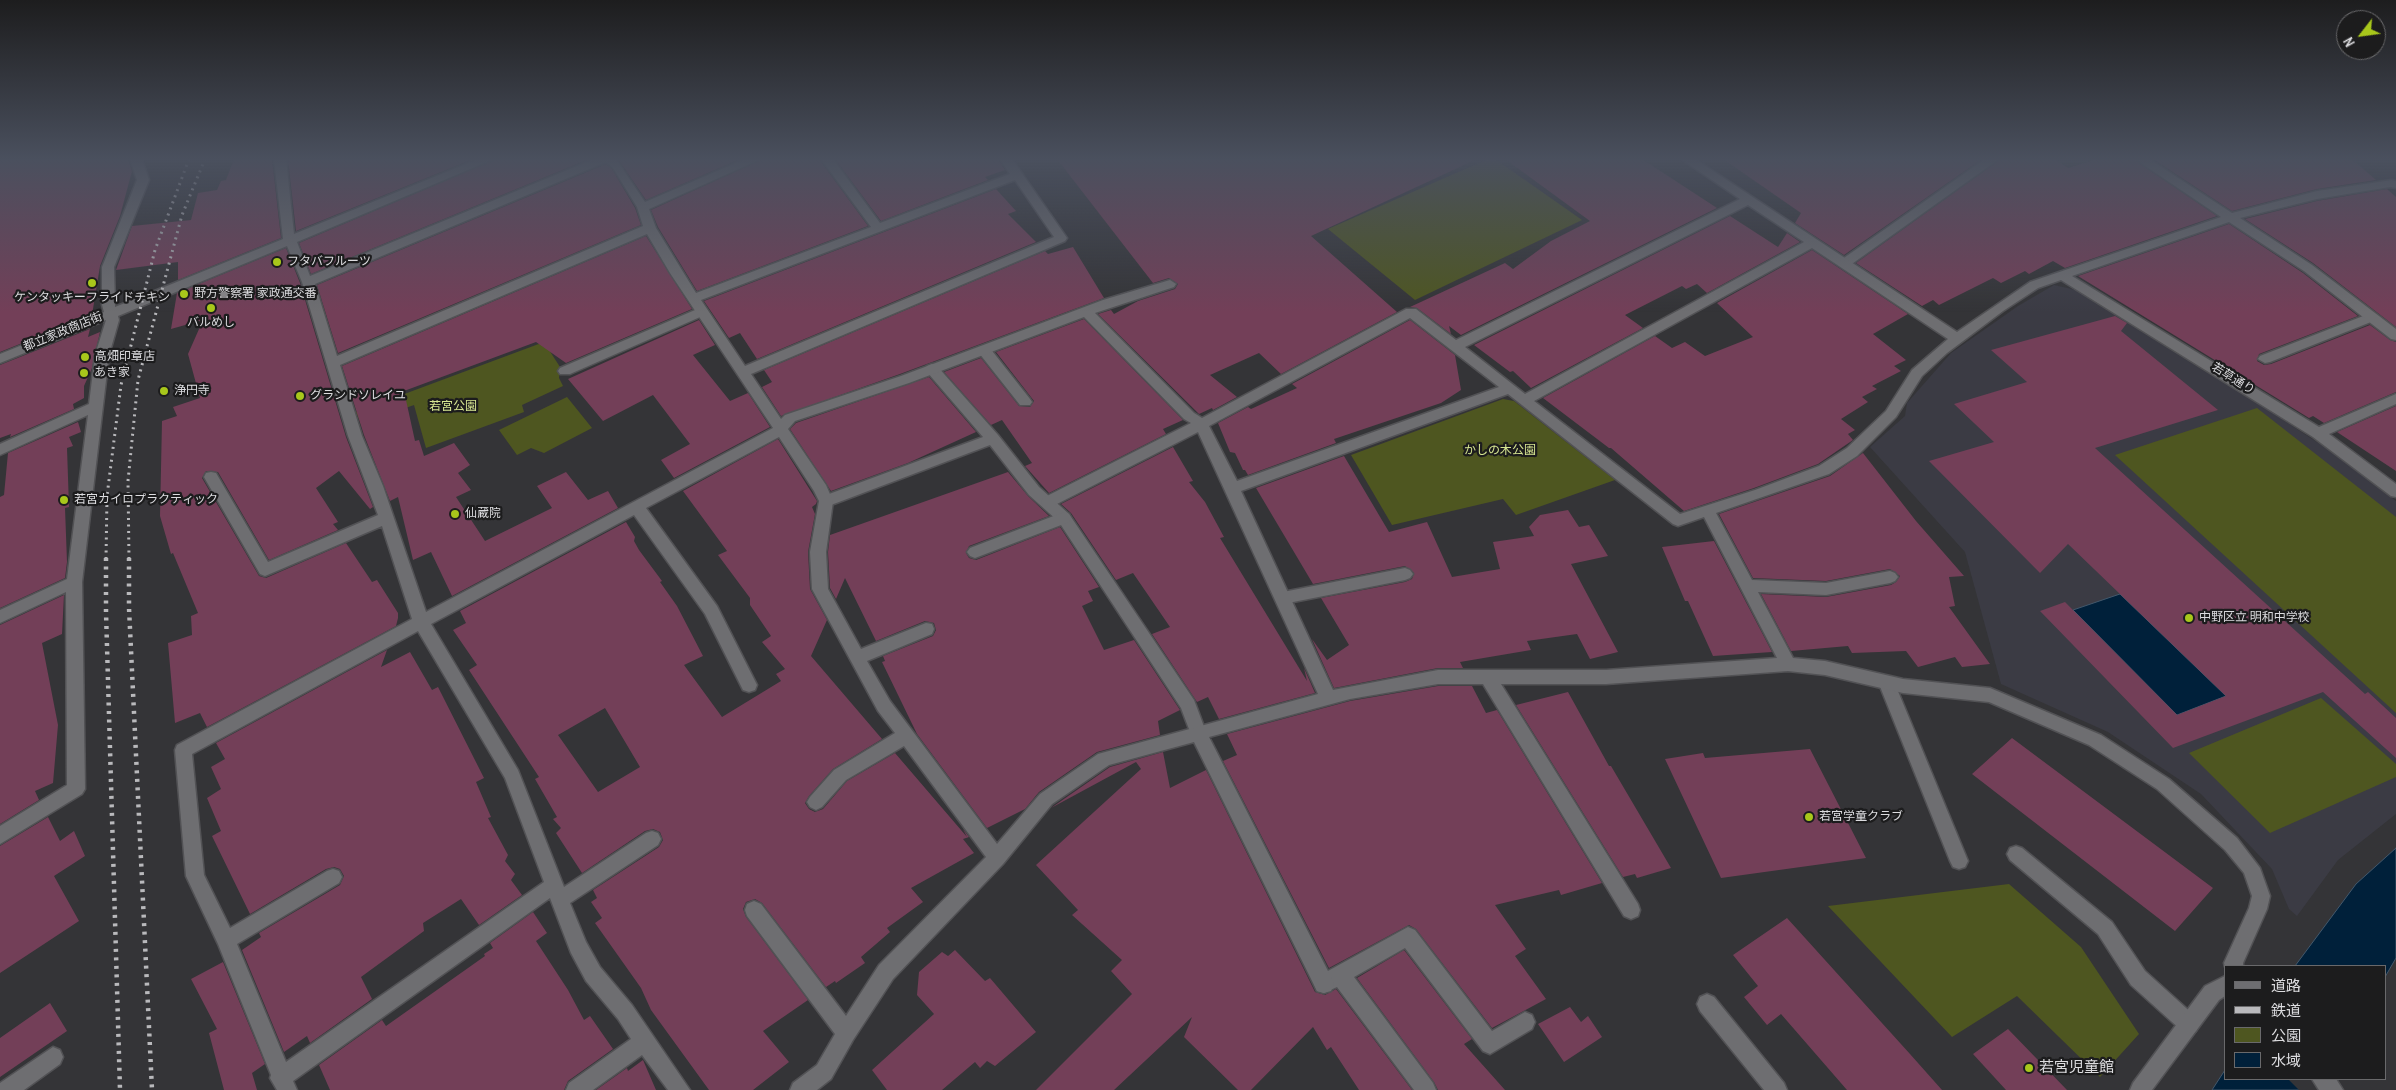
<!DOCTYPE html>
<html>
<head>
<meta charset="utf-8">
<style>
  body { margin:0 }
  #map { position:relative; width:2396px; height:1090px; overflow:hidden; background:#343437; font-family:"Archivo Narrow","Noto Sans JP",sans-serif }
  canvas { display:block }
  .legend { position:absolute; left:2224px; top:965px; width:162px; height:115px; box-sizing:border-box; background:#1c1c1d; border:1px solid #69696b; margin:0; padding:6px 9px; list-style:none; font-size:15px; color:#dcdcdf }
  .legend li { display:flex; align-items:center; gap:10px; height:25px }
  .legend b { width:25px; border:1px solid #69696b }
  .north { position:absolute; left:2336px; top:10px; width:50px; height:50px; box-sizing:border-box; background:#1c1c1d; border:1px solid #69696b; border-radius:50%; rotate:240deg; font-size:14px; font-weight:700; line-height:20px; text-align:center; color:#dcdcdf }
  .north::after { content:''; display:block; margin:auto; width:18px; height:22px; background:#a8c71b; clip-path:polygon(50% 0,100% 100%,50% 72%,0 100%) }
</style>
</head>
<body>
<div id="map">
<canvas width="2396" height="1090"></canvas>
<ul class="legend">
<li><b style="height:6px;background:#6e6e71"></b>道路</li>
<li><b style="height:6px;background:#b9b9bc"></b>鉄道</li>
<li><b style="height:14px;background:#4e5620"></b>公園</li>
<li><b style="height:14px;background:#00203a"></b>水域</li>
</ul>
<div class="north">N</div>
</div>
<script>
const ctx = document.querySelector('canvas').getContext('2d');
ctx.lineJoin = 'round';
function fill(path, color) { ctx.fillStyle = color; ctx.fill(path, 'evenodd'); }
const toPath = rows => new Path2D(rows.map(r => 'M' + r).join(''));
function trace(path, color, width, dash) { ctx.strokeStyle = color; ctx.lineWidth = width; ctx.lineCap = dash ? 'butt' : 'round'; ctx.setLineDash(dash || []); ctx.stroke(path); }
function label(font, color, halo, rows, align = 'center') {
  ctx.font = font + ' "Archivo Narrow","Noto Sans JP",sans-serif'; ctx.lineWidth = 4.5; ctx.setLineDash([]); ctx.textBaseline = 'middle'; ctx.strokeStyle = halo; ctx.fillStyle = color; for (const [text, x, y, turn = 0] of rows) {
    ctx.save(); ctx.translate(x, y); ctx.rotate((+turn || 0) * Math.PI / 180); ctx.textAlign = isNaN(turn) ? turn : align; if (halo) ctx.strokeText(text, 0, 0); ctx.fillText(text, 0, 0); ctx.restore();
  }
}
const built = toPath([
  [2054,285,2076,290,2205,369,2323,446,2396,501,2396,814,2338,860,2297,916,2289,909,2272,869,2201,794,2108,732,2001,684,1965,552,1870,447,1905,416,1907,403,1951,353,2018,306]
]);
const green = toPath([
  [1488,159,1495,159,1582,220,1415,300,1328,229],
  [544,342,560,367,559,378,563,386,522,405,524,412,426,448,414,405,361,424,356,412],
  [567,397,592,428,544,453,531,448,517,455,499,430],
  [1503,399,1514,401,1615,480,1516,515,1503,499,1392,525,1351,455],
  [2257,408,2396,517,2396,713,2115,455],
  [2321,698,2396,764,2396,777,2270,833,2189,753],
  [2009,884,2081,947,2139,1034,2100,1077,2017,996,1952,1037,1828,906]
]);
const water = toPath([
  [2120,594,2226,696,2177,715,2073,610,2120,594],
  [2396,848,2396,958,2385,977,2385,966,2295,966,2356,884,2396,848],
  [2225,1070,2225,1079,2325,1079,2319,1090,2212,1090,2225,1070]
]);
const pier = toPath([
  [2288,1079,2328,1079,2321,1090,2299,1090]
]);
const building = toPath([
  [0,159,128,159,132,171,120,216,100,266,92,315,0,352],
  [234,159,272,159,281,238,178,280,178,262,116,270,132,226,191,220,198,193,217,190,221,181,226,180],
  [288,159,473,159,296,231],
  [496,159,589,159,311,274,299,243],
  [618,159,740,159,646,200],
  [763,159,819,159,868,226,697,291,658,227,651,210],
  [835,159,998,159,1005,170,985,177,988,180,881,221],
  [1057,159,1477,159,1311,236,1397,312,1281,374,1259,353,1210,375,1237,397,1213,410,1212,408,1199,414,1098,314,1111,310,1114,314,1138,301,1175,289,1178,284,1169,278,1153,283],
  [1505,159,1642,159,1717,208,1461,335,1449,326,1451,334,1417,308,1410,307,1505,263,1513,269,1551,241,1590,221],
  [1723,159,1982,159,1844,255,1795,223,1801,213],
  [2001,159,2055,159,2068,168,2097,159,2133,159,2217,216,2065,268,2053,261,2029,274,2025,271,2001,283,1993,278,1939,305,1933,300,1922,306,1856,263],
  [2153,159,2352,159,2376,180,2317,189,2232,211],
  [606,164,612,169,635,208,641,225,338,353,317,285],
  [996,189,1016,211,1008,214,1036,242,757,359,740,333,729,338,704,301],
  [2387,189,2396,197,2396,327,2313,263,2245,219,2317,201],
  [1730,216,1778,247,1787,233,1800,242,1707,293,1697,284,1686,289,1682,286,1625,315,1643,328,1531,388,1513,371,1510,372,1474,345],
  [2229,224,2303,273,2358,316,2259,354,2257,361,2264,365,2271,364,2370,325,2390,340,2396,342,2396,392,2324,423,2313,416,2309,418,2078,276],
  [646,236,692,309,566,363,536,342,404,391,415,441,419,440,424,456,454,443,470,465,458,473,471,490,456,497,485,541,552,508,537,486,566,472,588,500,608,491,618,508,452,596,431,552,413,560,398,497,390,501,364,435,342,366],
  [1073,247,1104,298,900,374,781,416,762,387,772,382,764,370,1045,251,1048,254],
  [286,248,300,283,346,437,373,507,370,509,339,471,316,488,338,522,333,524,338,530,269,560,218,472,206,471,202,478,259,576,266,578,346,543,372,582,377,580,398,613,398,618,396,626,207,727,200,713,175,723,168,643,192,635,191,616,198,613,173,553,171,554,160,516,162,421,177,416,173,407,200,398,188,354,203,320,171,329,177,293],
  [1812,250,1908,314,1873,334,1906,360,1894,366,1901,371,1872,386,1877,389,1862,397,1868,402,1841,419,1855,430,1848,434,1853,440,1818,464,1754,488,1684,511,1611,448,1609,448,1543,398,1655,336,1672,348,1685,342,1705,356,1753,337,1717,303],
  [2115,316,2127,323,2121,331,2218,410,2095,448,2365,694,2368,692,2396,718,2396,758,2323,692,2173,748,2040,611,2065,602,2177,715,2226,696,2068,544,2040,573,1929,461,1994,442,1954,404,2027,382,1991,350],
  [1084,319,1183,420,1163,429,1166,434,1049,493,1025,466,1032,463,1002,420,991,425,944,372,981,358,1019,406,1030,407,1034,401,996,352],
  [699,320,715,345,693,355,730,401,748,393,770,427,674,478,661,460,690,444,653,395,603,421,568,379],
  [1410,320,1455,355,1461,390,1441,403,1334,439,1336,443,1248,475,1245,470,1243,470,1235,453,1230,452,1218,423,1248,407,1251,409,1297,388,1292,384],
  [90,329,88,337,100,332,92,368,84,386,84,398,73,404,74,409,10,437,11,434,0,438,0,365],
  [929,377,976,432,908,463,831,491,790,429,796,423],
  [2396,406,2396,471,2337,432],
  [78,422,81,432,69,437,73,446,67,448,69,507,65,508,67,562,65,578,0,608,0,497,4,495,8,453],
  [778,439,817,501,816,504,812,507,815,514,808,552,810,589,827,620,811,656,882,739,833,769,809,796,805,803,809,809,815,812,823,809,847,781,895,753,967,837,963,829,969,837,963,839,974,853,911,888,923,902,887,928,890,932,861,957,865,963,836,983,835,981,826,987,762,903,755,899,746,902,743,909,746,917,808,1000,763,1031,789,1062,753,1090,709,1090,651,1010,641,988,595,923,602,918,591,902,597,898,593,890,659,847,663,840,660,832,653,829,645,831,582,873,556,833,561,828,553,819,557,817,535,779,539,777,469,670,477,665,453,630,466,623,460,611,626,522,635,537,634,541,639,550,662,581,660,582,677,606,703,656,684,665,722,717,781,681,776,674,785,669,762,642,771,636,750,605,750,598,718,555,727,551,683,491],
  [605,708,640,767,598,792,558,735],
  [1173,447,1193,481,1189,482,1205,502,1224,537,1220,538,1307,681,1304,668,1315,693,1219,719,1208,697,1197,702,1152,634,1170,627,1133,573,1116,580,1071,513,1061,504],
  [1863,453,1916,521,1964,576,1949,577,1955,606,1949,607,1990,664,1962,667,1955,657,1918,667,1906,651,1852,653,1848,646,1791,651,1761,594,1826,597,1891,585,1896,582,1900,576,1890,569,1826,581,1753,578,1719,514,1830,476],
  [1344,456,1389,532,1427,522,1452,577,1500,569,1493,542,1534,536,1529,527,1540,515,1568,510,1579,527,1589,525,1608,556,1571,564,1618,652,1590,659,1577,634,1527,641,1531,650,1460,662,1463,668,1438,668,1334,688,1312,639,1327,660,1349,645,1321,598,1405,582,1412,579,1414,573,1405,566,1313,584,1256,488],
  [1008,472,1028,496,1049,516,969,546,966,553,969,558,976,560,1060,527,1099,587,1088,591,1093,601,1082,606,1104,650,1134,640,1180,710,1158,721,1160,735,1097,752,1039,792,1025,809,987,828,917,734,882,662,885,661,883,656,933,636,936,630,934,623,925,621,876,641,845,578,836,599,830,588,828,552,830,535],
  [1714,541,1772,652,1713,656,1688,601,1685,601,1662,547],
  [64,595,62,634,42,643,58,725,53,783,35,791,39,800,0,824,0,625],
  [387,650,381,667,410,652,432,690,438,687,484,778,476,782,491,817,488,818,508,855,505,861,515,874,511,880,522,895,479,925,461,899,423,923,424,931,361,977,372,999,310,1043,307,1036,284,1052,242,950,261,937,259,933,340,885,344,876,340,869,334,867,326,869,250,914,212,836,221,831,207,798,221,789,211,767,225,759,216,743],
  [1438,686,1472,686,1486,713,1497,710,1602,883,1561,895,1559,890,1495,905,1526,949,1515,956,1546,999,1492,1028,1416,929,1409,925,1329,968,1223,761,1237,755,1227,734,1350,701],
  [1568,692,1609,766,1611,766,1671,868,1637,878,1635,874,1623,877,1516,705],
  [2012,738,2213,888,2175,931,1972,774],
  [1810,749,1866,858,1721,878,1665,759,1703,753,1705,758],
  [1163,752,1170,788,1206,770,1315,992,1325,995,1336,989,1412,1090,1359,1090,1331,1047,1327,1050,1313,1027,1251,1090,1238,1090,1184,1037,1192,1017,1114,1090,1036,1090,1132,994,1111,971,1122,960,1072,915,1078,910,1036,865,1141,769,1136,762,1051,808,1110,767],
  [48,817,60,841,74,831,85,856,54,876,79,921,0,973,0,846],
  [533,912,547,933,536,941,568,990,584,1020,590,1016,613,1049,568,1081,564,1090,330,1090,319,1065,382,1020,386,1026,485,956,484,954,493,948,490,943],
  [1787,918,1910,1054,1942,1090,1847,1090,1781,1014,1767,1025,1744,997,1758,986,1733,955],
  [955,950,985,981,990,978,1036,1032,995,1066,987,1061,980,1068,975,1062,942,1090,887,1090,872,1070,934,1014,917,995,919,972,942,952,948,956],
  [1404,950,1472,1039,1464,1044,1505,1090,1438,1090,1434,1082,1357,978],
  [223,962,265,1064,252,1073,257,1090,224,1090,209,1033,217,1029,191,979],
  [50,1003,67,1031,0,1077,0,1038],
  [1570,1007,1581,1022,1588,1016,1602,1037,1564,1062,1538,1024],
  [2008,1029,2067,1090,2006,1090,1973,1054],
  [643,1060,656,1090,596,1090,627,1068,628,1071]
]);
const lane = toPath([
  [1985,159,1999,159,1849,266,1841,266,1839,263,1841,260,1985,159],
  [702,307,708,311,707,314,570,374,560,374,558,371,560,368,702,307],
  [2371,313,2377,317,2376,320,2270,362,2265,363,2258,359,2260,356,2371,313],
  [984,346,989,347,1030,399,1032,402,1030,405,1020,405,979,353,977,350,979,347,984,346],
  [932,364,937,366,998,435,1039,487,1069,514,1194,700,1206,732,1204,737,1198,739,1192,737,1181,708,1059,522,1029,495,990,445,831,505,821,505,819,501,821,497,983,437,927,372,925,369,927,366,932,364],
  [1405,568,1410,570,1413,574,1410,578,1405,580,1283,604,1278,602,1275,598,1278,594,1283,592,1405,568],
  [1887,677,1893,679,1895,684,1968,861,1965,867,1959,869,1953,867,1950,861,1879,684,1881,679,1887,677],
  [2016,846,2022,848,2112,922,2145,971,2196,1017,2199,1024,2196,1031,2189,1034,2182,1031,2131,985,2098,934,2010,860,2007,854,2010,848,2016,846],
  [1408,927,1415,930,1492,1031,1525,1012,1532,1015,1535,1022,1532,1029,1490,1054,1483,1051,1405,948,1354,977,1433,1083,1436,1090,1414,1090,1337,987,1324,993,1317,991,1314,984,1317,977,1408,927],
  [1707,994,1714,997,1784,1083,1787,1090,1764,1090,1700,1011,1697,1004,1700,997,1707,994]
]);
const street = toPath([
  [130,159,142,159,149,180,114,267,115,307,283,239,274,159,286,159,294,234,478,159,494,159,297,242,310,276,594,159,616,159,645,202,745,159,761,159,649,209,656,228,696,293,871,227,821,159,833,159,880,223,1010,174,1000,159,1012,159,1067,238,1065,241,751,374,781,419,785,415,901,376,1103,300,1170,280,1176,284,1174,287,1095,313,1194,413,1202,418,1406,309,1416,309,1456,340,1740,199,1681,159,1695,159,1957,332,2030,282,2221,217,2135,159,2149,159,2232,213,2317,191,2392,180,2396,181,2396,188,2390,187,2317,199,2240,218,2312,265,2396,329,2396,340,2391,339,2304,271,2229,222,2072,276,2319,427,2396,394,2396,404,2329,434,2396,484,2396,497,2391,496,2313,437,2061,280,2038,288,2003,311,1947,353,1922,376,1896,417,1857,456,1829,474,1716,513,1752,580,1826,583,1890,571,1895,573,1898,577,1895,581,1890,583,1826,595,1758,592,1793,658,1825,661,1903,679,1990,688,2101,735,2169,779,2237,838,2260,868,2270,896,2267,909,2243,963,2243,966,2225,967,2224,963,2249,908,2252,896,2244,873,2225,850,2157,789,2089,745,1989,702,1903,693,1825,675,1788,671,1606,684,1501,684,1638,904,1640,910,1638,916,1631,919,1624,916,1483,684,1438,684,1350,699,1209,737,1331,977,1334,984,1331,991,1324,993,1317,991,1194,742,1109,765,1052,804,1003,864,893,979,853,1040,831,1079,817,1090,790,1090,793,1083,817,1065,835,1034,747,916,745,910,747,904,754,901,761,904,846,1016,879,965,986,857,904,746,846,780,822,807,816,810,810,807,807,802,810,797,834,770,895,733,878,711,812,589,810,552,819,501,814,491,779,437,646,508,717,606,757,685,755,690,749,692,743,690,705,614,634,515,431,624,518,770,564,887,646,833,652,831,658,833,661,839,658,845,570,903,586,942,600,967,632,1005,690,1090,668,1090,642,1055,593,1090,566,1090,569,1083,631,1039,618,1019,586,981,571,953,550,898,293,1081,297,1090,277,1090,270,1078,271,1075,218,944,186,876,175,750,177,745,412,619,382,526,265,576,260,574,204,477,206,473,211,472,216,473,268,562,378,515,348,436,302,282,287,246,118,316,119,320,109,355,82,582,85,789,82,794,0,844,0,826,67,785,66,592,0,623,0,610,67,579,88,415,0,455,0,444,89,404,95,355,106,320,0,363,0,354,104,312,102,305,102,267,137,180,130,159],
  [606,162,613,168,637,207,643,226,337,356,315,284,606,162],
  [1015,180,1054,237,745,366,701,300,1015,180],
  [1748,205,1804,242,1525,394,1465,347,1748,205],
  [647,234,670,273,773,428,426,612,383,486,362,436,340,365,647,234],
  [1812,248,1948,339,1912,370,1886,411,1847,448,1819,466,1755,490,1680,514,1534,401,1812,248],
  [1084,317,1184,419,1191,423,1043,498,1041,502,1043,506,1053,506,1198,432,1318,694,1098,754,1040,794,997,844,890,701,867,661,932,634,934,629,932,624,926,623,861,649,828,589,826,552,833,501,826,485,788,429,795,421,909,383,1084,317],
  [1410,318,1499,387,1237,481,1209,426,1410,318],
  [1508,394,1673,524,1678,526,1704,517,1777,658,1606,670,1438,670,1333,690,1241,491,1508,394],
  [418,631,505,778,544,882,286,1062,237,944,339,883,342,877,339,871,333,869,327,871,230,928,204,875,192,754,418,631],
  [1064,512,1069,514,1071,518,1069,522,975,558,970,556,967,552,970,548,1064,512],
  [2225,976,2225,996,2219,1000,2152,1090,2130,1090,2133,1083,2205,986,2225,976],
  [53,1047,60,1050,63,1057,60,1064,24,1090,0,1090,0,1083,53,1047],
  [2312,1079,2336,1079,2343,1090,2319,1090,2312,1079]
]);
const railFar1 = toPath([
  [106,559,107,496,121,385,155,250,189,159],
  [129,559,128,481,138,380,182,215,205,159]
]);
const rail = toPath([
  [106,558,106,612,120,1090],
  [129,558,129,608,152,1090]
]);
const markers = [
  [277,262,5,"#a8c71b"],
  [92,283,5,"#a8c71b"],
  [184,294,5,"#a8c71b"],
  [211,308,5,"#a8c71b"],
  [85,357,5,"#a8c71b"],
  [84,373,5,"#a8c71b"],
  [164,391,5,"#a8c71b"],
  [300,396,5,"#a8c71b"],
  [64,500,5,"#a8c71b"],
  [455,514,5,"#a8c71b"],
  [2189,618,5,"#a8c71b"],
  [1809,817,5,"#a8c71b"],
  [2029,1068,5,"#a8c71b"]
];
const poiNames = [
  ["フタバフルーツ",287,262],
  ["野方警察署 家政通交番",194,294],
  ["ケンタッキーフライドチキン",92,298,"center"],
  ["バルめし",211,323,"center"],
  ["高畑印章店",95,357],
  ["あき家",94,373],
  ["浄円寺",174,391],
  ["グランドソレイユ",310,396],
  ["若宮カイロプラクティック",74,500],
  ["仙蔵院",465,514],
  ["中野区立 明和中学校",2199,618],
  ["若宮学童クラブ",1819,817]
];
const streetNames = [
  ["都立家政商店街",63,332,-22],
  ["若草通り",2233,379,32]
];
const parkNames = [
  ["若宮公園",453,407],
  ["かしの木公園",1500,451]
];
const nearPoinames = [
  ["若宮児童館",2039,1068]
];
fill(built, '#3b3b44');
fill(green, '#4e5620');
fill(water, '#00203a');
trace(water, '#42586c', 1);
fill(pier, '#343437');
fill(building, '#733f58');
trace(lane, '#525255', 3);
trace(street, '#525255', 3);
fill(lane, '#6e6e71');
fill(street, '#6e6e71');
trace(railFar1, '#b9b9bc', 3, [2, 4.5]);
trace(rail, '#b9b9bc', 4.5, [3, 5.5]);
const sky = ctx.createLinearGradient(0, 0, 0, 312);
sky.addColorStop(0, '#1d1d1e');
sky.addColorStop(0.51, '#4a505e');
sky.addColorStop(1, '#4a505e00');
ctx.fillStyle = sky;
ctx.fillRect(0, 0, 2396, 312);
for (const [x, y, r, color] of markers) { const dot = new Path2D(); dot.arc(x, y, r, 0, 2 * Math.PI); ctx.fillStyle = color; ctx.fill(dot); trace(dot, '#1c1c1d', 2); }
label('12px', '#dcdcdf', '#1c1c1d', poiNames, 'left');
label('12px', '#dcdcdf', '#1c1c1d', streetNames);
label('12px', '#d6e591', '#1c1c1d', parkNames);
label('15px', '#dcdcdf', '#1c1c1d', nearPoinames, 'left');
</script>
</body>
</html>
